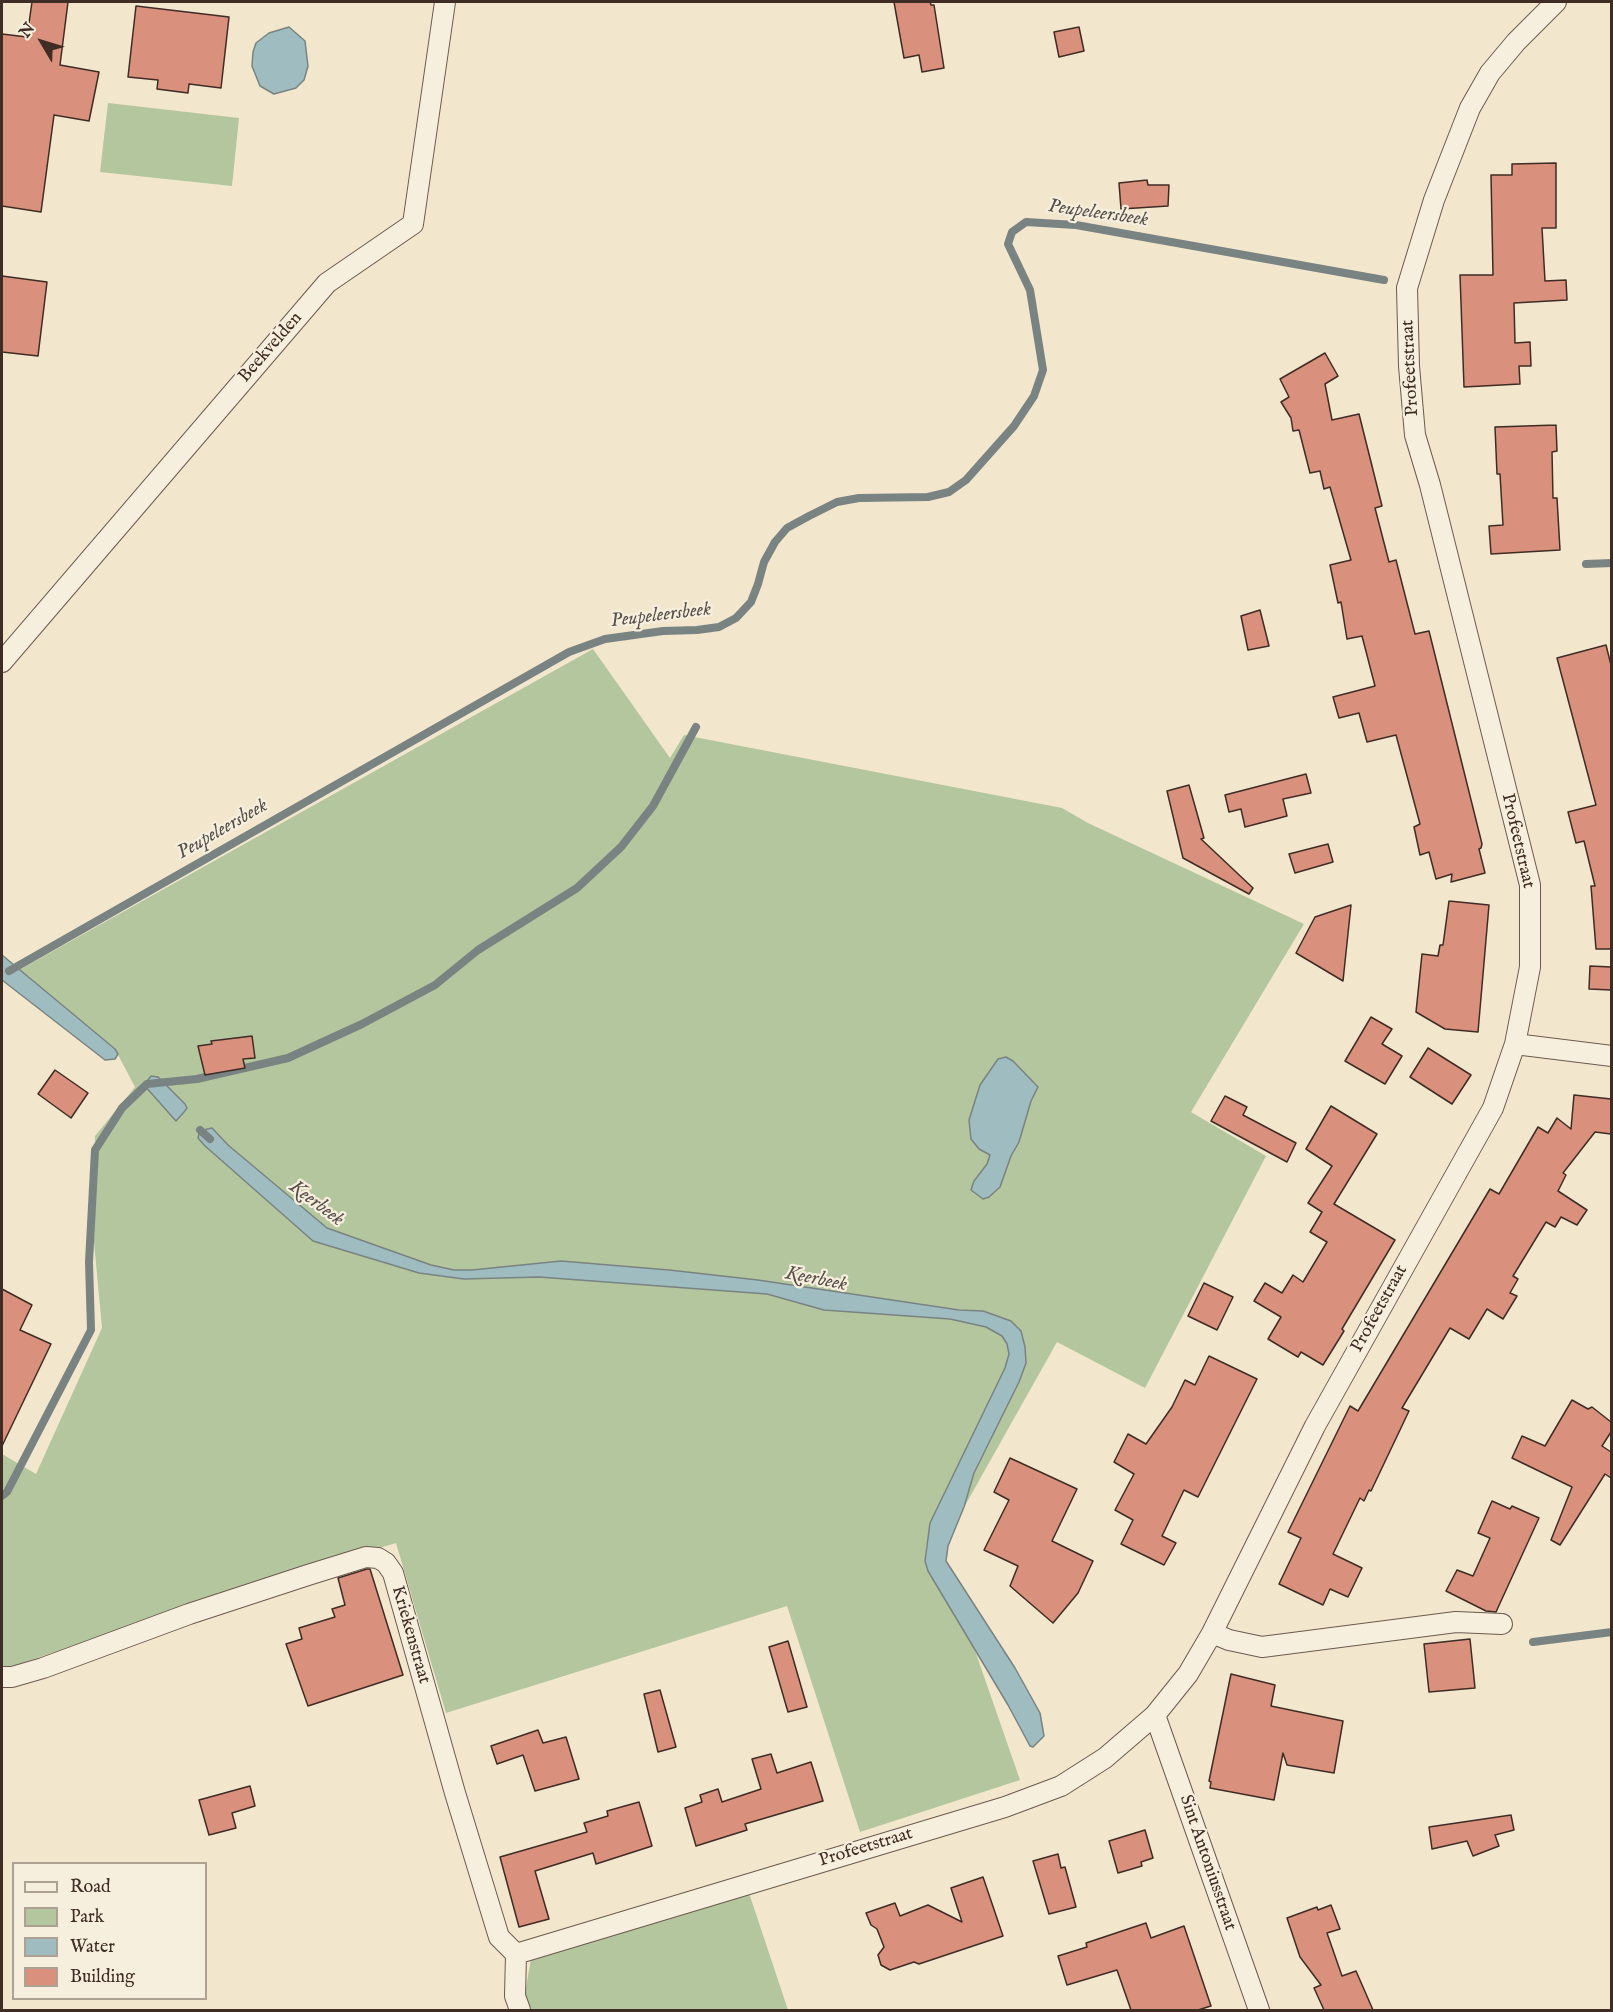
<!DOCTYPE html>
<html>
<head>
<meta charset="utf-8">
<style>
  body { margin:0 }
  #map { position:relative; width:1613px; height:2012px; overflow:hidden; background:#f2e6cd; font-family:"IM FELL English",serif }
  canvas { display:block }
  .frame { position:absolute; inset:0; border:3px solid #3f2c24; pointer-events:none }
  .legend { position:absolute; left:12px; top:1862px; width:195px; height:138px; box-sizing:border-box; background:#f7efde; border:2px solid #ada194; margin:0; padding:8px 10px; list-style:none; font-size:18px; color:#3f2c24 }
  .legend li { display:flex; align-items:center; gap:12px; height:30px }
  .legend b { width:30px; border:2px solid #ada194 }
  .north { position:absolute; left:12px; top:12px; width:60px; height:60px; -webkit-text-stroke:4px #f7efde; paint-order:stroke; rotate:308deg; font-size:16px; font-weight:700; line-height:24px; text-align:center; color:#3f2c24 }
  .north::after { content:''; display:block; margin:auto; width:21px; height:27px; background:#3f2c24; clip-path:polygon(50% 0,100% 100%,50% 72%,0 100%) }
</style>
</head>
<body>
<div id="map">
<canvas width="1613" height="2012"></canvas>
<div class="frame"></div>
<ul class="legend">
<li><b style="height:8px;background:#f7efde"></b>Road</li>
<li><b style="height:16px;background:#b4c69d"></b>Park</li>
<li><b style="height:16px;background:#9fbdc0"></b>Water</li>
<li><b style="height:16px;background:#d9907c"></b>Building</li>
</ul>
<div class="north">N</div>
</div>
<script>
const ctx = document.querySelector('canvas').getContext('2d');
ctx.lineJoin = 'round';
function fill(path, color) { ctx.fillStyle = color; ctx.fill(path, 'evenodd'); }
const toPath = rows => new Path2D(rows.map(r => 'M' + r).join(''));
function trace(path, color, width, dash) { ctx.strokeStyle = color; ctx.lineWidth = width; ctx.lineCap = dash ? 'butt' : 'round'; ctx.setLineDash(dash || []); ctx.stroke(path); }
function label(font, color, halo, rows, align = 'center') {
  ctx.font = font + ' "IM FELL English",serif'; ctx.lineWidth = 4.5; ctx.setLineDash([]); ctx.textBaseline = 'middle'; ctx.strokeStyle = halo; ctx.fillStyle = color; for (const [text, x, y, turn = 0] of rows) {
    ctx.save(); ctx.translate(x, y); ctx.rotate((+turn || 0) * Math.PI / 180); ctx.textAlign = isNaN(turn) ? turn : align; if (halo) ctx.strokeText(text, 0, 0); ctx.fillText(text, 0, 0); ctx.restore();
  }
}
const green = toPath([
  [108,103,239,118,232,186,100,172],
  [593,649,670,758,684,735,1062,808,1088,823,1304,924,1191,1112,1266,1156,1145,1388,1057,1342,940,1550,1020,1780,860,1832,787,1606,446,1713,396,1543,158,1616,17,1665,2,1667,2,1454,36,1474,102,1328,94,1242,95,1136,135,1087,115,1049,19,970],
  [749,1893,788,2010,531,2010,525,1993,531,1959]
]);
const water = toPath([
  [289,27,305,41,308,66,304,80,296,88,274,94,260,86,252,66,253,52,256,43,269,33,289,27],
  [2,955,115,1049,118,1054,115,1059,105,1060,2,980,2,955],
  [1006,1057,1013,1061,1038,1087,1031,1101,1019,1142,1011,1156,1000,1187,989,1197,983,1199,971,1190,974,1181,987,1164,990,1155,979,1149,971,1139,969,1120,980,1085,998,1059,1006,1057],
  [151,1076,158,1077,185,1104,187,1108,184,1112,176,1121,144,1085,151,1076],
  [212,1128,228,1145,327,1228,431,1265,454,1270,472,1270,561,1261,669,1270,758,1280,959,1310,983,1311,1011,1321,1021,1331,1025,1347,1026,1363,1019,1382,974,1473,964,1507,948,1546,946,1561,1015,1668,1040,1713,1044,1736,1033,1747,1030,1746,1008,1705,928,1571,925,1561,930,1523,1005,1368,1009,1354,1007,1344,1002,1336,986,1327,950,1319,824,1310,767,1294,539,1277,464,1279,419,1273,313,1241,204,1145,198,1138,199,1134,207,1129,212,1128]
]);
const stream = toPath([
  [1586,564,1612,563],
  [9,971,569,652,605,639,663,631,697,630,719,627,736,618,751,602,758,584,764,562,775,542,787,528,809,516,837,502,859,498,928,497,949,492,966,480,1014,426,1034,396,1043,370,1030,290,1008,244,1012,232,1026,222,1076,225,1384,280],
  [200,1130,210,1139],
  [2,1496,7,1492,91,1330,89,1262,95,1150,122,1108,147,1084,197,1079,288,1058,362,1024,435,985,478,950,577,888,621,847,653,806,696,727],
  [1533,1642,1612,1632]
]);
const building = toPath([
  [32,2,68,2,60,65,99,72,89,121,54,115,41,212,2,206,2,34,27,37,32,2],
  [894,2,930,2,931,5,934,5,944,68,922,72,919,55,904,58,894,2],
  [136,6,229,17,221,88,189,84,188,93,157,89,158,80,128,77,136,6],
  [1079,27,1084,51,1059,57,1054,32,1079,27],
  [1556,163,1556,228,1542,228,1545,281,1566,280,1567,300,1514,303,1515,343,1530,342,1531,366,1519,366,1520,384,1464,387,1460,275,1493,275,1491,175,1512,175,1512,164,1556,163],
  [1147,180,1148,185,1169,185,1168,206,1121,209,1119,183,1147,180],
  [2,276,47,282,38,356,2,352,2,276],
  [1325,353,1338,376,1325,384,1332,420,1359,414,1382,506,1375,508,1389,562,1396,560,1415,634,1429,631,1482,844,1481,848,1479,849,1485,873,1451,882,1452,874,1436,879,1429,852,1420,855,1414,827,1420,824,1396,735,1367,742,1359,713,1339,718,1333,697,1375,686,1362,636,1347,639,1341,602,1338,603,1330,565,1351,560,1330,487,1324,489,1320,471,1310,473,1299,430,1293,431,1291,418,1281,402,1289,397,1280,379,1325,353],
  [1556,425,1557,451,1552,452,1553,498,1557,498,1560,550,1491,554,1489,526,1503,525,1500,474,1497,474,1495,427,1556,425],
  [1260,610,1269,646,1248,650,1241,616,1260,610],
  [1606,645,1611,665,1611,949,1596,949,1591,886,1595,886,1584,841,1576,843,1568,812,1596,805,1557,658,1606,645],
  [1306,774,1311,793,1283,799,1287,816,1245,827,1241,809,1229,812,1225,795,1306,774],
  [1189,785,1204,838,1201,839,1253,888,1249,894,1183,858,1167,791,1189,785],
  [1328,844,1333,862,1295,873,1289,854,1328,844],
  [1449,901,1489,905,1478,1032,1445,1029,1416,1012,1422,954,1438,956,1440,945,1443,945,1449,901],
  [1351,905,1343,981,1296,953,1315,917,1351,905],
  [1590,966,1611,967,1611,990,1589,989,1590,966],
  [1371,1017,1392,1029,1382,1044,1402,1056,1385,1084,1345,1061,1371,1017],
  [252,1036,255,1058,243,1059,245,1068,205,1075,198,1046,212,1044,211,1041,252,1036],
  [1428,1048,1471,1075,1452,1104,1410,1077,1428,1048],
  [55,1070,88,1093,71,1118,38,1094,55,1070],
  [1574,1095,1611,1099,1611,1134,1595,1132,1563,1173,1566,1175,1558,1191,1587,1210,1577,1225,1561,1217,1555,1227,1546,1222,1513,1276,1518,1279,1510,1293,1517,1296,1503,1319,1487,1309,1469,1339,1450,1328,1402,1408,1409,1411,1371,1491,1369,1490,1364,1501,1360,1498,1333,1554,1362,1568,1348,1597,1330,1589,1323,1605,1279,1584,1301,1538,1288,1532,1350,1406,1358,1411,1490,1189,1499,1194,1538,1127,1548,1133,1557,1118,1571,1129,1574,1095],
  [1225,1096,1247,1107,1243,1115,1296,1143,1287,1162,1211,1121,1225,1096],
  [1331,1106,1377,1134,1334,1204,1395,1240,1342,1329,1344,1331,1323,1365,1301,1352,1298,1357,1268,1339,1281,1317,1254,1301,1265,1283,1282,1293,1293,1275,1303,1282,1327,1242,1310,1232,1322,1212,1308,1203,1332,1166,1306,1149,1331,1106],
  [1204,1283,1233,1297,1217,1330,1188,1316,1204,1283],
  [2,1289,32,1305,20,1330,51,1344,2,1446,2,1289],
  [1209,1356,1257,1379,1198,1497,1184,1490,1162,1536,1176,1543,1164,1565,1121,1544,1133,1520,1115,1510,1134,1474,1114,1462,1128,1434,1146,1444,1172,1407,1185,1380,1195,1385,1209,1356],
  [1572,1400,1588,1409,1592,1407,1611,1422,1611,1432,1602,1446,1611,1452,1611,1478,1605,1474,1560,1545,1551,1540,1572,1487,1512,1458,1522,1436,1545,1446,1572,1400],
  [1010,1458,1077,1489,1052,1541,1093,1561,1078,1593,1053,1623,1010,1586,1018,1566,984,1550,1009,1500,994,1492,1010,1458],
  [1492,1501,1510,1509,1512,1506,1539,1518,1496,1612,1486,1611,1446,1591,1457,1570,1473,1576,1490,1538,1478,1533,1492,1501],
  [367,1569,370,1569,403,1675,308,1706,286,1644,302,1639,299,1628,335,1617,332,1609,345,1605,338,1578,367,1569],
  [1470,1639,1475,1688,1429,1692,1424,1644,1470,1639],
  [788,1641,807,1707,788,1712,769,1647,788,1641],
  [1231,1674,1275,1685,1271,1706,1343,1721,1334,1773,1287,1765,1283,1753,1274,1800,1210,1788,1211,1782,1209,1781,1231,1674],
  [660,1690,676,1747,658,1752,644,1694,660,1690],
  [538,1730,543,1743,566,1737,579,1779,535,1791,523,1755,497,1764,491,1746,538,1730],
  [771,1754,777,1773,811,1762,823,1801,745,1824,747,1830,696,1846,685,1808,702,1802,700,1795,718,1789,722,1802,761,1789,752,1759,771,1754],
  [250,1786,255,1806,232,1813,236,1828,209,1835,199,1800,250,1786],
  [639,1802,652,1846,596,1864,593,1853,535,1871,549,1919,519,1927,500,1857,587,1832,584,1823,608,1816,607,1811,639,1802],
  [1511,1815,1514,1830,1495,1835,1499,1846,1473,1856,1467,1841,1432,1849,1429,1827,1511,1815],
  [1145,1830,1153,1858,1141,1862,1142,1866,1118,1873,1109,1841,1145,1830],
  [1058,1854,1061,1868,1065,1867,1076,1907,1049,1914,1033,1861,1058,1854],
  [983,1877,1003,1936,919,1964,914,1962,890,1970,881,1965,878,1955,884,1947,877,1929,871,1925,866,1913,895,1903,900,1916,928,1905,962,1922,951,1888,983,1877],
  [1331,1905,1340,1929,1327,1933,1342,1976,1356,1971,1373,2010,1324,2010,1314,1988,1321,1985,1300,1957,1287,1918,1317,1907,1318,1910,1331,1905],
  [1146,1923,1151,1938,1184,1926,1211,2006,1198,2010,1131,2010,1117,1970,1067,1985,1058,1956,1087,1947,1086,1943,1146,1923]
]);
const street = toPath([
  [2,662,327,283,413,224,445,2],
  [1515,1044,1612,1056],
  [1212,1633,1229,1640,1262,1647,1456,1622,1502,1624],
  [2,1677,12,1677,43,1668,189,1614,308,1575,366,1557,378,1558,386,1563,393,1573,455,1793,499,1937,516,1954],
  [1155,1715,1259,2010],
  [516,1954,1005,1807,1061,1786,1105,1758,1155,1715,1188,1674,1212,1633,1315,1426,1493,1108,1515,1044,1530,967,1530,885,1430,485,1415,435,1409,366,1407,288,1434,200,1470,108,1490,73,1516,42,1556,2],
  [516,1954,515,1996,520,2010]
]);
const streetNames = [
  ["Beekvelden",271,348,-49],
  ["Profeetstraat",1411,368,-93],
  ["Profeetstraat",1517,841,77],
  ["Profeetstraat",1380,1309,-61],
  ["Kriekenstraat",410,1635,74],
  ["Profeetstraat",866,1848,-17],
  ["Sint Antoniusstraat",1207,1863,71]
];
const waterNames = [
  ["Peupeleersbeek",1098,214,8],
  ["Peupeleersbeek",661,616,-7],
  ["Peupeleersbeek",223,830,-30],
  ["Keerbeek",316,1204,37],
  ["Keerbeek",816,1280,11]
];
fill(green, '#b4c69d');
fill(water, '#9fbdc0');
trace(water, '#798382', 1.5);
trace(stream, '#798382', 8);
fill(building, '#d9907c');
trace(building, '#3f2c24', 1.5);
trace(street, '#6c5a4e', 22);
trace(street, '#f7efde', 20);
label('18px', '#3f2c24', '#f7efde', streetNames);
label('italic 20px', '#57504b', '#f7efde', waterNames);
</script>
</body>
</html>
